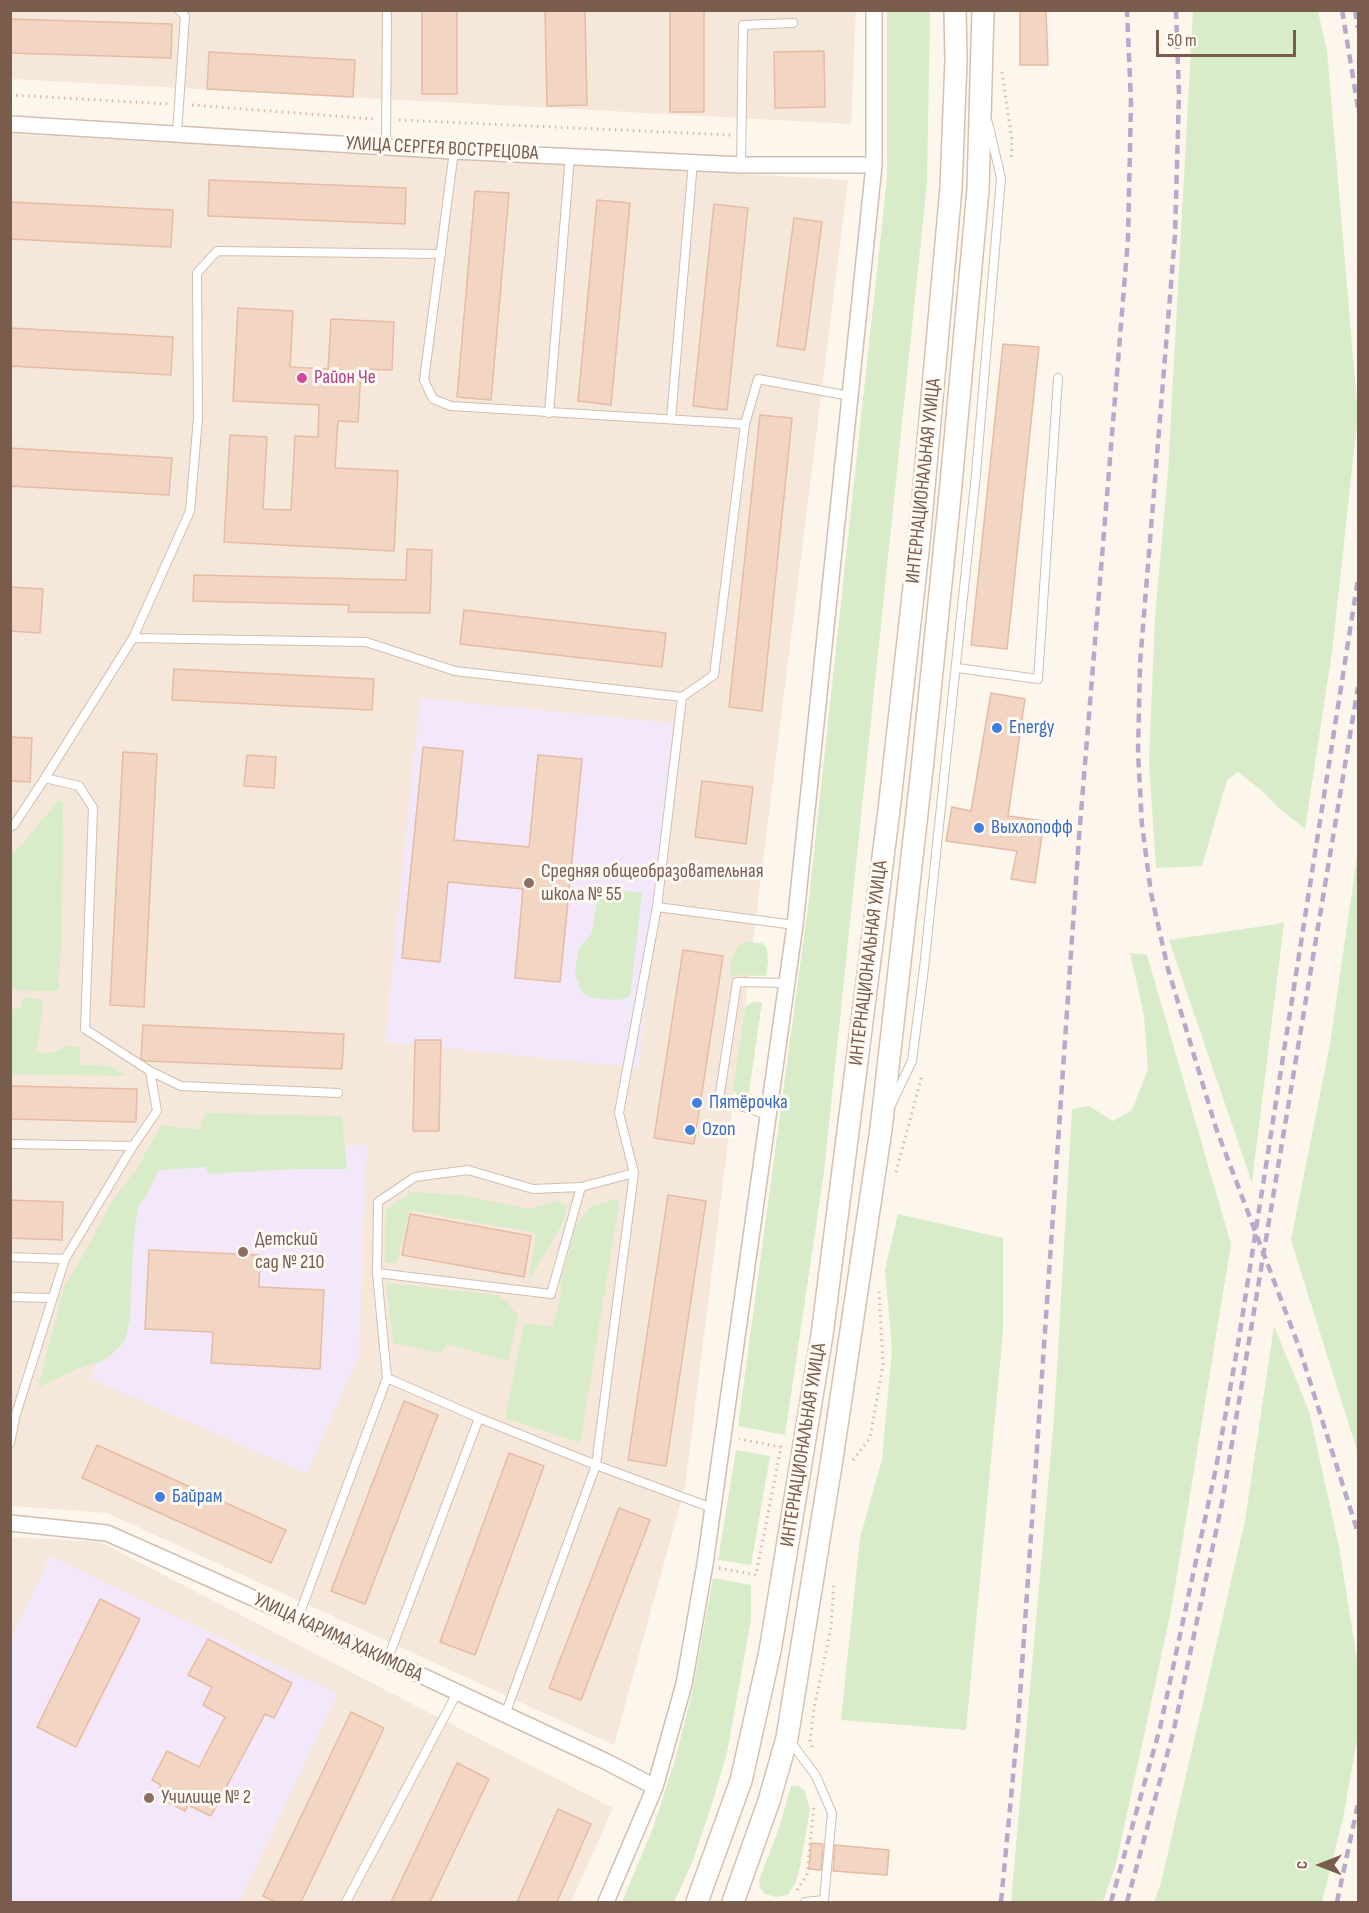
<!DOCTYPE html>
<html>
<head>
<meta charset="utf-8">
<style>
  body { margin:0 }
  #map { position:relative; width:1369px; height:1913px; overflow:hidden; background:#fdf6ec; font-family:"Sofia Sans Condensed",sans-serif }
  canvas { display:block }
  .frame { position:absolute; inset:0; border:12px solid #7a5c4d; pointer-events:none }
  .north { position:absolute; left:1291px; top:1835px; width:60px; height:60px; -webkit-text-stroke:4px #fffaf3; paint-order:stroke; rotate:270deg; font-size:16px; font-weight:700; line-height:24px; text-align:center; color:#7a5c4d }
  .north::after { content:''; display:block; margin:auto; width:21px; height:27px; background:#7a5c4d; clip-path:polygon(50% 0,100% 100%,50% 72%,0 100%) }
  .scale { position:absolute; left:1156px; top:30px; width:140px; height:27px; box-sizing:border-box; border:3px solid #7a5c4d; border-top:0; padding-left:8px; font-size:18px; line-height:21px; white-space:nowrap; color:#7a5c4d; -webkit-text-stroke:4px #fffaf3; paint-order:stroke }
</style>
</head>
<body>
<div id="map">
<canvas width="1369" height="1913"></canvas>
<div class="frame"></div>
<div class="north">С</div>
<div class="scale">50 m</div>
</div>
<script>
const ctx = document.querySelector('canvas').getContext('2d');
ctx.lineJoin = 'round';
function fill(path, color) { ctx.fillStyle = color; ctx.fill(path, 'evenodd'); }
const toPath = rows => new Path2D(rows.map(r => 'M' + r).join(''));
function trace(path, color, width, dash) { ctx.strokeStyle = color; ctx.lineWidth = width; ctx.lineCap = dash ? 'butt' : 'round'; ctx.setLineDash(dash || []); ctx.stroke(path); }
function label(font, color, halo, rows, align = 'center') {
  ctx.font = font + ' "Sofia Sans Condensed",sans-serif'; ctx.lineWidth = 6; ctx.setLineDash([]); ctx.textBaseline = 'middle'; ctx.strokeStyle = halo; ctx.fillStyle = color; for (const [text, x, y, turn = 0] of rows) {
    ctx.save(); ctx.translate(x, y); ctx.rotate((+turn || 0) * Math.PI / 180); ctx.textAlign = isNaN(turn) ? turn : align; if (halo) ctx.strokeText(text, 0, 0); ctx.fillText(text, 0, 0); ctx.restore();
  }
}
const residential = toPath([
  [10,11,856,11,851,124,11,79],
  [10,134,848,180,685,1487,614,1745,107,1513,11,1506],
  [11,1537,100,1542,613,1808,571,1902,11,1902]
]);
const education = toPath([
  [420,698,673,723,639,1068,385,1042],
  [367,1145,359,1355,307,1474,92,1379,148,1150],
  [50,1556,338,1694,239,1902,11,1902,10,1639]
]);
const green = toPath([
  [887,11,930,11,927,183,824,1172,785,1435,738,1426,808,907,887,178],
  [1193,11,1318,11,1327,51,1358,415,1332,652,1305,829,1281,810,1260,789,1238,772,1227,780,1202,866,1156,868,1149,763,1155,617,1168,472],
  [58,801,63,801,62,916,59,988,57,991,11,990,11,854,15,852],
  [1358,850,1358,1454,1291,1240,1330,1044],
  [599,887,642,893,630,997,618,1000,593,998,581,992,575,972,579,948,592,933],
  [1284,923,1252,1183,1169,940],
  [749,942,762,943,767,948,768,962,766,976,730,975,731,963,736,950,741,943],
  [1130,953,1147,955,1231,1244,1171,1611,1116,1864,1103,1902,1011,1902,1054,1418,1072,1109,1089,1106,1113,1121,1132,1110,1148,1070,1144,1015],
  [22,998,44,999,36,1052,45,1053,55,1052,66,1046,80,1047,80,1065,110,1066,126,1076,11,1074,11,1009,20,1009],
  [752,1002,762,1002,748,1099,739,1097,733,1090,745,1007],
  [205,1113,342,1116,347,1169,295,1169,208,1174,206,1167,159,1170,147,1195,138,1207,133,1245,130,1319,125,1341,110,1356,102,1361,77,1369,38,1388,64,1287,89,1245,112,1201,138,1167,161,1125,200,1130],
  [411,1192,460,1195,529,1209,557,1201,567,1205,564,1221,528,1282,536,1233,409,1210,397,1263,385,1263,386,1210],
  [620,1198,580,1443,505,1418,524,1323,553,1327,562,1292,560,1285,576,1226,590,1207],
  [898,1214,1003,1238,1003,1331,966,1730,841,1720,860,1538,882,1459,892,1349,885,1270],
  [386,1283,498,1295,508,1302,518,1317,508,1361,447,1344,441,1353,393,1343],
  [1274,1326,1309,1411,1339,1547,1358,1665,1358,1735,1343,1818,1322,1902,1154,1902,1161,1883,1245,1521],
  [736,1450,770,1456,751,1565,718,1560],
  [713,1578,751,1585,751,1620,727,1753,711,1807,692,1863,674,1902,622,1902,653,1828,675,1760,692,1693],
  [791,1786,798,1786,805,1791,810,1809,800,1867,796,1882,788,1895,776,1897,765,1894,760,1888,759,1880,778,1831]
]);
const building = toPath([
  [422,10,457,10,457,94,422,94,422,10],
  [545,10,585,10,587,105,547,106,545,10],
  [670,10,704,10,704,112,670,112,670,10],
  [1020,10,1046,10,1048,65,1020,65,1020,10],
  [10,19,172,24,171,58,10,53,10,19],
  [824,51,825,107,775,108,774,52,824,51],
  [209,52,355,60,353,97,207,89,209,52],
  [209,180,406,188,405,224,208,216,209,180],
  [475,191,509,193,491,400,457,397,475,191],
  [597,200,630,203,611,405,578,401,597,200],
  [10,202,173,210,171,247,10,239,10,202],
  [714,204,748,208,727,410,693,406,714,204],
  [794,218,822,222,805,350,777,346,794,218],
  [238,308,293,311,290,367,328,369,331,319,394,322,392,370,361,369,358,422,338,421,335,468,398,471,394,551,224,542,230,435,267,437,263,509,291,510,295,436,318,437,319,405,233,401,238,308],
  [10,328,173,337,171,375,10,366,10,328],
  [1003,344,1039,347,1007,649,971,645,1003,344],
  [760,415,792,418,762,711,729,707,760,415],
  [10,448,172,458,169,495,10,486,10,448],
  [407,549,432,550,430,613,348,612,349,605,193,601,194,575,406,580,407,549],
  [10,587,43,589,40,633,10,631,10,587],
  [464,610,666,633,662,667,460,644,464,610],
  [174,669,374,679,372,710,172,700,174,669],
  [991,693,1025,699,1008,816,1044,821,1035,883,1011,879,1017,851,946,841,952,807,971,811,991,693],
  [10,737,32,738,30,782,10,781,10,737],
  [423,747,463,751,454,840,529,847,538,755,582,759,560,982,515,978,523,889,448,882,440,962,402,958,423,747],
  [123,752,157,754,144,1007,110,1005,123,752],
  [247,755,276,757,274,788,244,786,247,755],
  [702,781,753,787,746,844,695,837,702,781],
  [683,950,723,956,694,1144,654,1138,683,950],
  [143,1025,344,1034,342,1069,145,1061,141,1058,143,1025],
  [415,1040,441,1040,439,1131,413,1131,415,1040],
  [10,1086,137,1089,136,1122,10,1119,10,1086],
  [668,1195,706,1201,666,1466,628,1460,668,1195],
  [10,1200,63,1202,62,1240,10,1238,10,1200],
  [410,1214,531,1236,524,1277,402,1255,410,1214],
  [149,1250,260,1255,259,1287,324,1290,320,1369,211,1363,213,1332,145,1329,149,1250],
  [404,1401,438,1415,365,1604,331,1591,404,1401],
  [97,1445,286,1530,271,1563,82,1478,97,1445],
  [509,1453,544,1466,475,1655,440,1642,509,1453],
  [619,1508,650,1520,581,1700,549,1688,619,1508],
  [100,1599,140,1619,76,1747,37,1727,100,1599],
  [208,1639,292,1683,274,1718,265,1714,211,1816,188,1805,185,1811,164,1800,168,1793,159,1788,161,1785,152,1780,167,1751,199,1767,225,1717,203,1705,212,1687,188,1675,208,1639],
  [351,1712,384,1728,301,1902,276,1902,263,1896,351,1712],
  [457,1763,489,1779,430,1902,391,1902,457,1763],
  [558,1809,591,1824,557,1902,517,1902,558,1809],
  [811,1843,823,1844,821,1870,809,1869,811,1843],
  [835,1845,889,1850,887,1875,833,1871,835,1845]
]);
const path = toPath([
  [1002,72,1012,141,1011,161],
  [10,95,168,104],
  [192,105,374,119],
  [399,120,731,135],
  [896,1172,921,1079,919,1075],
  [853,1460,870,1438,883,1364,879,1291],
  [719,1568,756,1575,781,1447,739,1439],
  [812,1747,810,1741,814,1709,831,1628,834,1582],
  [797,1890,807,1875,814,1805]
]);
const lane = toPath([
  [177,133,185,16,179,10],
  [386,146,387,10],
  [454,151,424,380,433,399,451,406,745,424],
  [741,165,743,25,793,23],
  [549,413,570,156],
  [671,419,693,162],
  [133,638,366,642,455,671,682,697,714,675,745,424,758,379,850,396],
  [957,668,1038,679,1058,378],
  [45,778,133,638,190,511,198,418,197,273,217,251,441,254],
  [10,827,14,825,45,778,79,786,93,808,85,1029,150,1071,181,1086,338,1093],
  [657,907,795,925],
  [891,1105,912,1061,924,968,976,474,1001,178,988,123],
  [768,1115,719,1099,737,982,787,983],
  [10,1144,133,1146,65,1259,16,1414,10,1443],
  [133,1146,157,1111,150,1071],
  [10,1257,65,1259],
  [377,1273,551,1294,581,1187],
  [10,1297,52,1298],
  [387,1378,479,1418,596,1465,712,1508],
  [298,1618,387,1378,377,1273,378,1202,415,1177,468,1170,533,1189,581,1187,634,1173],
  [387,1661,479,1418],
  [505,1715,596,1465,634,1173,619,1113,657,907,682,697],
  [790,1741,816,1776,832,1813,824,1900,805,1902],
  [346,1902,457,1693]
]);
const street = toPath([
  [10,124,454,151,741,165,874,165],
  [10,1523,107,1533,298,1618,605,1761,655,1787],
  [606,1902,655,1787,684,1684,705,1564,795,925,874,165,874,10]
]);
const secondary = toPath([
  [697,1902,741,1781,770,1651,822,1335,889,810,919,542,951,188,956,61,955,10],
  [733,1902,769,1801,787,1738,832,1459,881,1129,922,769,950,495,978,190,983,10]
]);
const rail = toPath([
  [1176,10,1179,93,1175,235,1140,663,1138,753,1142,825,1151,893,1168,969,1216,1128,1299,1347,1358,1533],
  [1342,10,1358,108],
  [1355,10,1358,28],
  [1001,1902,1018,1724,1079,837,1128,239,1131,102,1127,10],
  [1111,1902,1160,1728,1216,1468,1238,1344,1358,579],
  [1127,1902,1174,1729,1222,1503,1358,687],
  [1337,1902,1358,1804]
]);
const markers = [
  [302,378,6,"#d1479c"],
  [997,728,6,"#3f7fe0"],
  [979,828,6,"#3f7fe0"],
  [529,883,6,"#8d6e63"],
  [697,1103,6,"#3f7fe0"],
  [690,1130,6,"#3f7fe0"],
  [243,1252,6,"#8d6e63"],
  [160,1497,6,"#3f7fe0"],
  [149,1798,6,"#8d6e63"]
];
const streetNames = [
  ["УЛИЦА СЕРГЕЯ ВОСТРЕЦОВА",442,149,3],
  ["ИНТЕРНАЦИОНАЛЬНАЯ УЛИЦА",924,481,-84],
  ["ИНТЕРНАЦИОНАЛЬНАЯ УЛИЦА",869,963,-83],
  ["ИНТЕРНАЦИОНАЛЬНАЯ УЛИЦА",804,1445,-81],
  ["УЛИЦА КАРИМА ХАКИМОВА",338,1638,25]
];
const hotelNames = [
  ["Район Че",314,378]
];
const shopNames = [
  ["Energy",1009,728],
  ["Выхлопофф",991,828],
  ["Пятёрочка",709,1103],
  ["Ozon",702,1130],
  ["Байрам",172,1497]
];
const educationNames = [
  ["Средняя общеобразовательная",541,872],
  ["школа № 55",541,895],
  ["Детский",255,1240],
  ["сад № 210",255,1263],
  ["Училище № 2",161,1798]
];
fill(residential, '#f5e8da');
fill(education, '#f3e8fa');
fill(green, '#d8ecc9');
fill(building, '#f3d5c3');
trace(building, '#e6bba3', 1.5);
trace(lane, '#d1beb0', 10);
trace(street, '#d1beb0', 18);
trace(secondary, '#d6c0b0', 24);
trace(path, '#d9b8a5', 3, [1.5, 4.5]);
trace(lane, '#fff', 8);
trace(street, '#fff', 15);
trace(secondary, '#fff', 21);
trace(rail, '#b9a8c9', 4.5, [9, 6]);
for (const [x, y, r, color] of markers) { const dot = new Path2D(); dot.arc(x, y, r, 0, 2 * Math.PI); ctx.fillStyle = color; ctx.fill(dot); trace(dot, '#fffaf3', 2); }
label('20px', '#7a5c4d', '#fffaf3', streetNames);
label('20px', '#b23c85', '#fffaf3', hotelNames, 'left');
label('20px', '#366cbe', '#fffaf3', shopNames, 'left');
label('20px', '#785e54', '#fffaf3', educationNames, 'left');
</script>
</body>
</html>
